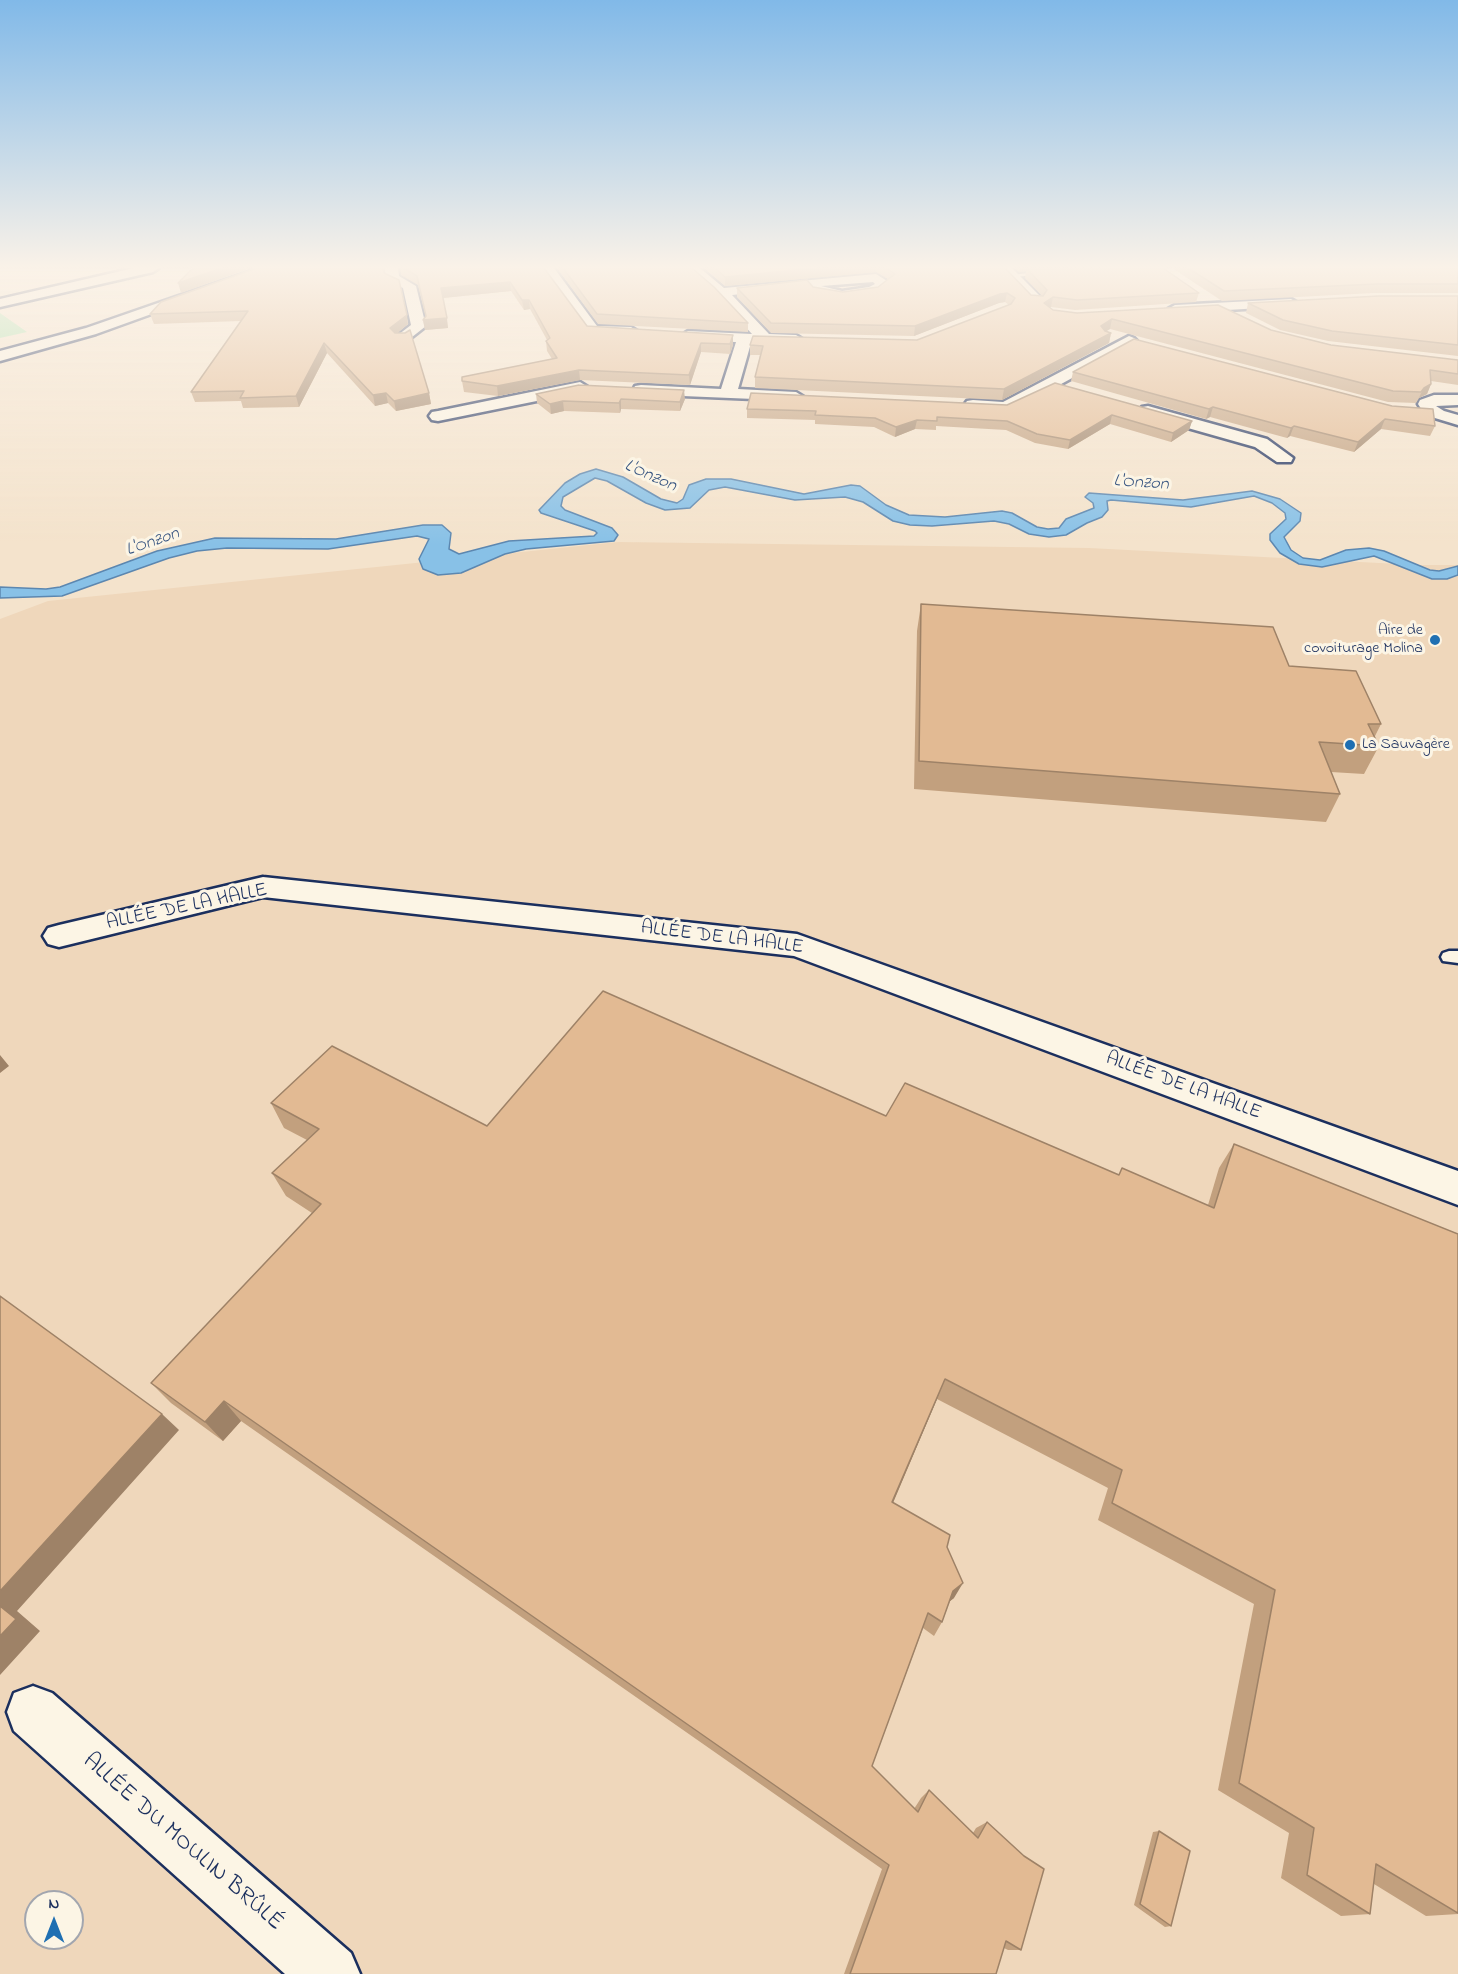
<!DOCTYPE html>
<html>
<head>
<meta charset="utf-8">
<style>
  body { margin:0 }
  #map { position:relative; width:1458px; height:1974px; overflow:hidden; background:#f4e3cc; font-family:"Indie Flower",sans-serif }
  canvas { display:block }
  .north { position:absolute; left:24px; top:1890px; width:60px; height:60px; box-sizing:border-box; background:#fcf5e5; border:2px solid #a2a6af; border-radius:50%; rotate:0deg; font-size:16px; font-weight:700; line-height:24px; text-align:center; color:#1b2f5e }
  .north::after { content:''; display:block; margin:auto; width:21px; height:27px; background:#1f6fb2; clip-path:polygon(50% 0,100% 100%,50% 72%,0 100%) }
</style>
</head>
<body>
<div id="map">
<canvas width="1458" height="1974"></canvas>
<div class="north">N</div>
</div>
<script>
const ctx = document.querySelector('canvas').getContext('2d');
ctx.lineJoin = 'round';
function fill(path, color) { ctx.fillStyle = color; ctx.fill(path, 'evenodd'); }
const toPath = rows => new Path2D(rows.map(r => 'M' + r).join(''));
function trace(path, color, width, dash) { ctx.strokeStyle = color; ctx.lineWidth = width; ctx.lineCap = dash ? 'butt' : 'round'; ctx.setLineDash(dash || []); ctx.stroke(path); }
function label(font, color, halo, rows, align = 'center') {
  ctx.font = font + ' "Indie Flower",sans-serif'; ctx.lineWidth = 6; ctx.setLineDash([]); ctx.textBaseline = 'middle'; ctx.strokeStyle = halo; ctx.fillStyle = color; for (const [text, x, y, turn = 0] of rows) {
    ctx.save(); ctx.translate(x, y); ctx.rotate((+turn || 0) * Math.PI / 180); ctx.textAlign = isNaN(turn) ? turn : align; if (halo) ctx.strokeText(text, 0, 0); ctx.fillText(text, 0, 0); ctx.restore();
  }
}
const built = toPath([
  [618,542,1089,548,1418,565,1458,565,1458,1974,0,1974,0,619,48,601],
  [36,1902,72,1902,72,1938,36,1938]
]);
const green = toPath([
  [0,313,27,332,0,338]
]);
const water = toPath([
  [596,469,623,477,661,499,677,503,683,499,689,485,706,479,731,479,804,494,851,485,860,486,886,505,909,515,945,517,1002,511,1012,513,1037,527,1048,529,1059,528,1066,519,1094,508,1093,503,1085,497,1089,493,1183,500,1252,491,1280,499,1301,513,1300,521,1284,537,1291,550,1303,558,1320,560,1346,550,1369,548,1384,551,1430,570,1439,571,1458,566,1458,575,1447,579,1432,579,1374,556,1322,567,1299,564,1280,553,1270,540,1270,534,1286,519,1285,513,1272,503,1254,496,1191,507,1111,500,1107,501,1108,510,1102,517,1087,523,1066,535,1049,537,1029,534,1009,524,994,521,932,526,910,525,893,521,863,502,845,497,795,500,725,487,709,490,690,508,665,510,646,503,607,481,595,478,563,497,561,506,565,510,612,528,618,535,614,541,526,549,505,554,461,573,438,575,423,569,419,559,429,539,417,536,328,549,227,548,197,551,169,558,62,596,0,598,0,587,46,589,60,587,157,551,215,538,336,539,423,525,442,525,451,533,449,549,459,554,509,541,594,536,597,533,595,531,541,513,539,510,565,483,580,474,596,469]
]);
const lane = toPath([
  [1048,271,1050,274,1013,277,1010,275,1048,271],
  [1449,951,1458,951,1458,963,1443,961,1441,957,1443,953,1449,951]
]);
const street = toPath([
  [134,268,159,268,153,272,0,307,0,299,134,268],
  [384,268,398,268,399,276,416,286,426,326,407,341,397,341,394,338,411,325,403,288,388,281,384,268],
  [541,268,554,268,597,326,631,327,639,332,631,337,588,333,541,268],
  [685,268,700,268,724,288,876,274,892,284,877,294,842,299,813,294,808,287,732,295,769,334,796,335,804,340,796,345,751,343,738,389,796,392,804,397,802,401,635,394,633,390,635,386,641,385,721,389,736,342,688,341,680,336,688,331,752,334,716,295,685,268],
  [873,282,875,284,869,287,842,291,821,286,873,282],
  [998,268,1012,268,1041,297,1043,300,1041,303,1031,303,998,268],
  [1291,299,1298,303,1296,306,1175,313,1168,309,1175,305,1291,299],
  [1129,336,1134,338,1137,341,1134,344,1012,411,973,410,967,409,964,405,967,401,973,400,1003,402,1129,336],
  [580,382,588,387,586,391,438,421,432,420,429,416,432,412,438,411,580,382],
  [1434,395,1458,395,1458,405,1436,406,1444,411,1458,415,1458,425,1425,415,1418,404,1420,400,1434,395],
  [1148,406,1267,439,1293,458,1291,462,1277,462,1255,447,1142,415,1139,411,1142,407,1148,406],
  [263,877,797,934,1458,1171,1458,1205,794,956,263,897,59,947,48,944,43,936,48,928,59,925,263,877],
  [33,1686,52,1693,351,1953,360,1974,285,1974,14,1731,7,1712,14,1693,33,1686]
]);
const primary = toPath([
  [259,268,279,268,96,334,0,361,0,351,86,328,259,268]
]);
const wall = toPath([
  [400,268,544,268,587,326,733,335,733,345,730,354,701,352,690,385,580,380,498,396,464,392,462,381,552,359,547,351,546,341,547,340,530,309,524,310,511,291,443,298,448,328,425,330,423,320,426,317,418,285,401,275],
  [557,268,692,268,748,323,748,332,598,324],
  [704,268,1005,268,1031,295,1042,296,1025,278,1026,271,1019,272,1015,268,1163,268,1199,293,1196,302,1075,310,1051,307,1050,308,1053,310,1077,313,1271,330,1331,345,1458,360,1458,385,1431,381,1431,384,1427,394,1419,398,1416,403,1388,402,1110,329,1106,331,1111,333,1109,343,1002,400,755,388,755,377,760,355,750,355,750,345,917,340,1009,305,1005,302,999,303,914,336,771,333,737,297,737,288,813,287,843,292,878,287,888,279,876,272,725,286],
  [1172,268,1458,268,1458,293,1374,293,1222,301],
  [384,273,408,324,397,333,429,393,431,404,396,411,388,403,375,406,327,353,299,407,243,408,241,401,195,402,191,392,241,321,154,324,150,314],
  [1458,296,1458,356,1328,341,1280,330,1246,313,1248,303],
  [1073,372,1435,426,1430,436,1381,429,1354,452,1290,436,1287,438,1210,417,1206,419,1071,381],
  [536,394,685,399,680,411,621,409,620,413,564,411,551,414,537,403],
  [1007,405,1192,421,1189,430,1171,442,1110,424,1068,449,1035,443,1006,430,936,426,936,430,915,429,895,437,874,427,815,424,815,420,747,418,747,409],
  [921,604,1289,666,1381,724,1374,738,1379,746,1364,774,1331,772,1340,794,1326,822,914,789,917,631],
  [271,1103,487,1126,886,1116,1119,1175,1208,1205,1219,1168,1234,1144,1458,1234,1458,1914,1426,1916,1374,1884,1370,1914,1341,1916,1281,1878,1289,1833,1218,1790,1254,1604,1098,1520,1108,1488,937,1399,893,1503,947,1547,954,1598,950,1601,942,1622,934,1636,923,1628,872,1766,914,1809,921,1798,929,1790,973,1833,976,1828,987,1822,1021,1950,1008,1950,1004,1948,996,1974,844,1974,882,1869,241,1421,223,1441,171,1403,151,1383,312,1213,286,1196,272,1173,307,1140,284,1128],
  [1159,1831,1171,1926,1165,1927,1134,1905,1153,1832]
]);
const shadedWall = toPath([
  [222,268,251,268,181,293,178,283],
  [815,268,876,268,876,272,725,286,725,277],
  [1019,268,1048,268,1027,269,1026,271,1019,272],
  [510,282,511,291,443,298,441,288],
  [1007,293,1005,302,999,303,914,336,915,326,1000,294],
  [1053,297,1051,307,1042,312,1044,303],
  [522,300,529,300,530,309,524,310],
  [407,315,408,324,392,338,390,328],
  [447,318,448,328,425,330,423,320],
  [1112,319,1110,329,1099,336,1101,326],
  [1111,333,1109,343,1002,400,1004,389],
  [733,335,733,345,730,354,730,344],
  [324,343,327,353,299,407,296,396],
  [701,343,701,352,690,385,689,375],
  [579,370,580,380,498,396,497,386],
  [1431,384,1427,394,1419,398,1416,403,1424,388],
  [684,390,685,399,680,411,680,402],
  [386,393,388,403,375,406,373,395],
  [429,393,431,404,396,411,394,401],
  [621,399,621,409,620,413,619,403],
  [563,401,564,411,551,414,550,404],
  [1213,407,1210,417,1206,419,1209,409],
  [1112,415,1110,424,1068,449,1070,440],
  [1385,419,1381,429,1354,452,1358,442],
  [917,420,915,429,895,437,896,427],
  [1192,421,1189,430,1171,442,1173,433],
  [1294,426,1290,436,1287,438,1291,428],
  [0,1055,9,1066,0,1073],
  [945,1379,937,1399,886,1519,892,1502],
  [224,1401,241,1421,223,1441,205,1422],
  [162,1414,179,1430,17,1611,40,1631,0,1675,0,1591],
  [963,1583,954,1598,945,1605,953,1591]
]);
const building = toPath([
  [194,268,222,268,178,283,192,269,194,268],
  [257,268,383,268,384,273,399,280,407,315,390,328,395,333,405,333,410,330,429,393,394,401,386,393,373,395,324,343,296,396,240,398,244,391,191,392,248,311,150,314,161,302,257,268],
  [404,268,544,268,587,326,733,335,730,344,701,343,689,375,579,370,497,386,462,381,462,377,557,358,546,341,550,338,529,300,522,300,510,282,441,288,447,318,423,320,426,316,417,276,404,268],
  [563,268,692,268,714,287,748,323,597,314,563,268],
  [715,268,815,268,725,277,715,268],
  [886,268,1005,268,1031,295,1043,296,1047,290,1027,269,1163,268,1199,293,1077,300,1053,297,1044,303,1053,310,1077,313,1218,305,1271,330,1331,345,1458,360,1458,374,1430,370,1431,384,1424,388,1421,392,1393,391,1112,319,1101,326,1105,331,1111,333,1004,389,755,377,763,346,750,345,753,336,917,340,1011,304,1015,298,1007,293,1000,294,915,326,771,323,737,288,807,280,813,287,843,292,878,287,895,274,886,268],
  [1188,268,1458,268,1458,284,1377,284,1224,291,1188,268],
  [1378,296,1458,296,1458,345,1332,331,1283,320,1248,303,1378,296],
  [1134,339,1392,406,1433,409,1435,426,1385,419,1358,442,1294,426,1291,428,1213,407,1209,409,1073,372,1134,339],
  [1055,383,1192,421,1173,433,1112,415,1070,440,1037,434,1007,421,937,417,937,421,917,420,896,427,875,418,815,415,816,411,747,409,751,393,1007,405,1055,383],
  [579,385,684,390,680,402,621,399,619,403,563,401,550,404,536,394,579,385],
  [921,604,1273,627,1289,666,1356,671,1381,724,1368,724,1379,746,1319,742,1340,794,919,761,921,604],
  [603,991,886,1116,905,1083,1119,1175,1122,1168,1214,1208,1234,1144,1458,1234,1458,1913,1376,1864,1370,1914,1307,1875,1314,1828,1239,1783,1275,1590,1112,1503,1122,1470,945,1379,892,1502,950,1535,947,1547,963,1583,953,1591,942,1622,928,1613,872,1766,918,1812,929,1790,978,1838,987,1822,1024,1856,1044,1869,1021,1950,1006,1941,996,1974,850,1974,889,1865,224,1401,205,1422,151,1383,321,1204,272,1173,319,1129,271,1103,332,1046,487,1126,603,991],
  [0,1296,162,1414,0,1591,0,1296],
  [0,1606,16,1619,0,1636,0,1606],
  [1159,1831,1190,1851,1171,1926,1140,1904,1159,1831]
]);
const markers = [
  [1435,640,6,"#1f6fb2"],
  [1350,745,6,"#1f6fb2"]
];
const farPoinames = [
  ["Aire de",1423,631],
  ["covoiturage Molina",1423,649],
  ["La Sauvagère",1362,745,"left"]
];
const farWaternames = [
  ["L'Onzon",650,477,24],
  ["L'Onzon",1141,484,4],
  ["L'Onzon",153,543,-19]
];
const streetNames = [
  ["ALLÉE DE LA HALLE",187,908,-12],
  ["ALLÉE DE LA HALLE",722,939,7],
  ["ALLÉE DE LA HALLE",1183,1087,20]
];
const nearStreetnames = [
  ["ALLÉE DU MOULIN BRÛLÉ",182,1843,41]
];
fill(built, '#efd7bb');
fill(green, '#a2e2ab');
fill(water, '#88c1e7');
trace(water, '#5c87b0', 1.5);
trace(lane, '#1b2f5e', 5);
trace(street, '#1b2f5e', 5);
trace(primary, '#1b2f5e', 5);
fill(lane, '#fcf5e5');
fill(street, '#fcf5e5');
fill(primary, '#fcf5e5');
fill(wall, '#c2a07e');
fill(shadedWall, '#9e8267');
fill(building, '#e2ba93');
trace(building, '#9e8267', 1.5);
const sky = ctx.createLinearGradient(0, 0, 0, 545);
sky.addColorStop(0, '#81b9e8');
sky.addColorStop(0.49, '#faf2e8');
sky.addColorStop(1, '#faf2e800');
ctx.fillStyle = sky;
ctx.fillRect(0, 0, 1458, 545);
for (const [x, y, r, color] of markers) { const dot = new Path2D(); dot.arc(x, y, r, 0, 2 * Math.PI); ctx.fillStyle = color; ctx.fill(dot); trace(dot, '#fcf5e5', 2); }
label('16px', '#1b2f5e', '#fcf5e5', farPoinames, 'right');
label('italic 18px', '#365480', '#fcf5e5', farWaternames);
label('20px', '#1b2f5e', '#fcf5e5', streetNames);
label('24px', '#1b2f5e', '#fcf5e5', nearStreetnames);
</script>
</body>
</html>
